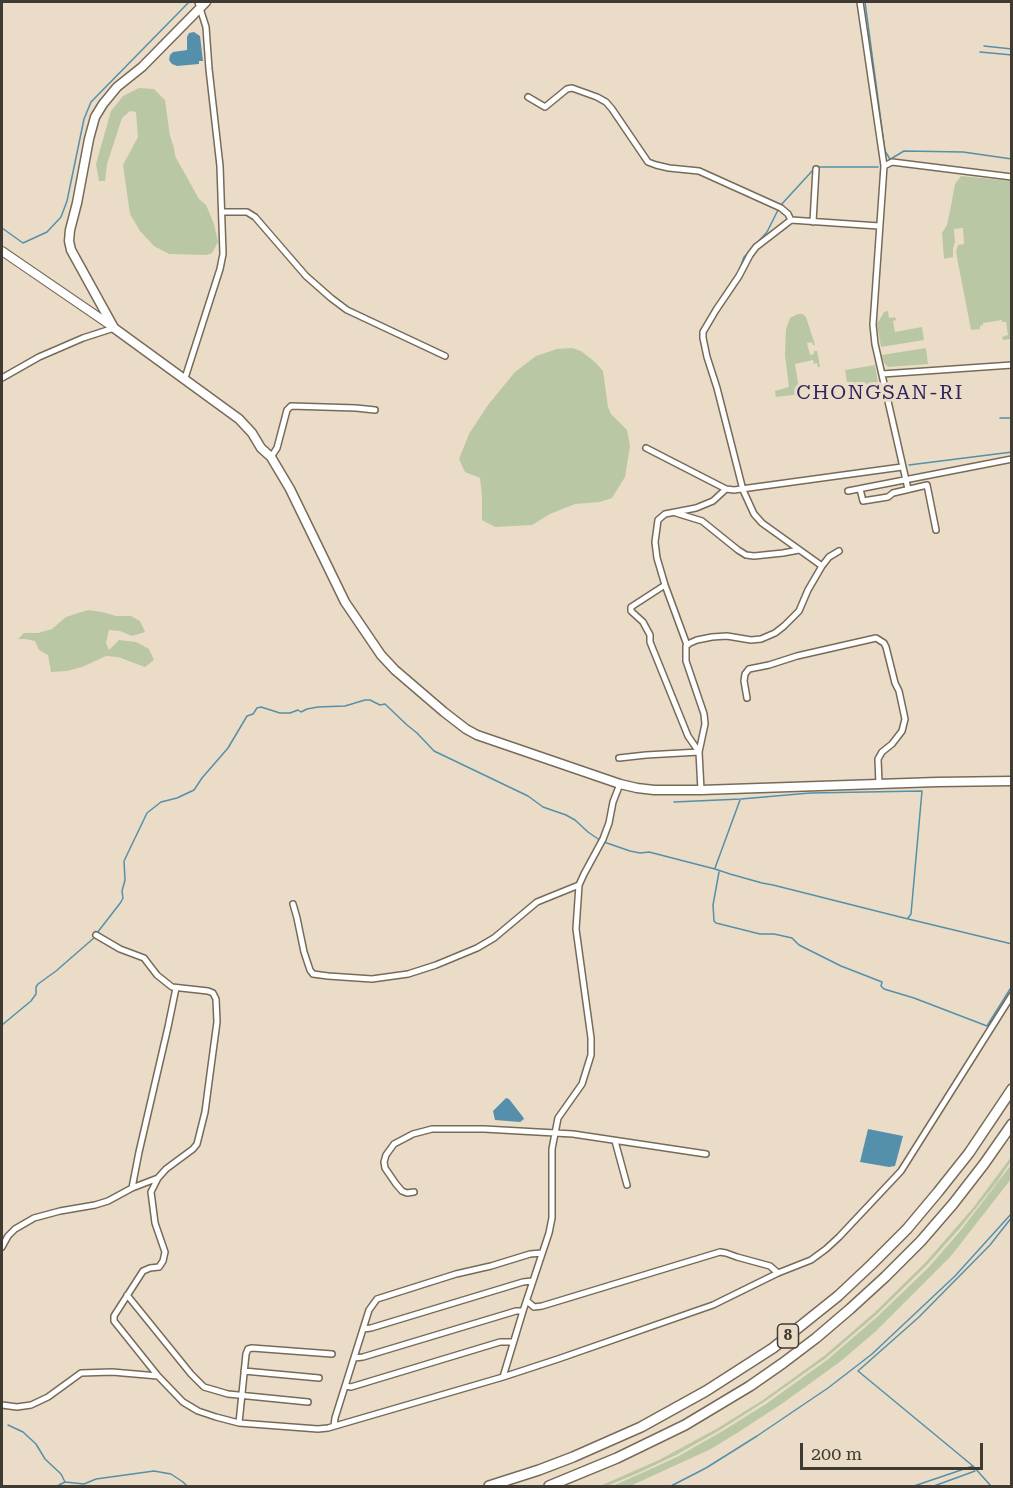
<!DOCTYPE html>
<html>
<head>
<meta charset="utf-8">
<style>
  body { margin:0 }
  #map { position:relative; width:1013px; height:1488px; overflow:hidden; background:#ebdcc7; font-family:"Roboto Serif",serif }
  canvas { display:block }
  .frame { position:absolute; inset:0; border:3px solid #403b32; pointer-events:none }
  .scale { position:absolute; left:800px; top:1443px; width:183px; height:27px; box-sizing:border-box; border:3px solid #403b32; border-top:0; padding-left:8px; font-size:18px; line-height:21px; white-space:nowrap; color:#403b32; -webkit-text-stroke:4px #ebdcc7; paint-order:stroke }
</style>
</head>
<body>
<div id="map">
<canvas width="1013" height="1488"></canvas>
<div class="frame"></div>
<div class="scale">200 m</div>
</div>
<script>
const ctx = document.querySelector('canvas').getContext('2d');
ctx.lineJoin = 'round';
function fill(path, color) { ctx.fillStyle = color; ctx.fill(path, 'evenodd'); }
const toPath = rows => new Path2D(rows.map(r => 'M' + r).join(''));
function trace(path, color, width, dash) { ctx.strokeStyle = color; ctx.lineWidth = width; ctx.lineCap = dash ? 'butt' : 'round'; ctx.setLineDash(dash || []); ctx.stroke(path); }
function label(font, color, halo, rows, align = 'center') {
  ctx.font = font + ' "Roboto Serif",serif'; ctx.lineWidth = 6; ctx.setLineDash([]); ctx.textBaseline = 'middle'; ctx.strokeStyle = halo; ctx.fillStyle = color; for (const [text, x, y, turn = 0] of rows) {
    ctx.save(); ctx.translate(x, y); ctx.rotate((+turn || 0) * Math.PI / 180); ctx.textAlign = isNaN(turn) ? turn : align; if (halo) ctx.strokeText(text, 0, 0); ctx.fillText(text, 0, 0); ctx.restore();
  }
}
const green = toPath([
  [139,88,154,89,165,100,170,136,174,148,175,156,199,199,206,205,214,224,218,242,212,253,207,255,169,254,154,246,140,231,130,214,123,165,138,137,136,112,130,111,122,118,107,164,105,181,99,181,96,164,111,111,123,96],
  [961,176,1011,181,1011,339,1003,340,1002,337,1008,335,1006,322,1002,322,1002,320,983,323,983,325,980,326,980,329,971,330,956,252,958,245,964,244,963,228,954,229,955,242,953,248,953,257,944,259,942,233,947,225,950,211,955,184],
  [888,311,889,318,895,317,896,320,893,321,895,332,922,327,924,340,881,347,877,324,884,312],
  [798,314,803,314,806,317,815,345,813,345,812,342,807,343,810,355,814,354,814,351,817,351,820,367,818,367,817,363,814,364,813,360,795,364,800,394,776,397,775,391,789,387,785,355,786,329,790,318],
  [572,348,581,351,595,362,603,371,608,407,611,414,627,430,630,446,625,477,612,498,600,502,575,504,550,514,532,525,495,527,482,520,482,496,480,478,465,472,459,459,469,434,488,405,515,372,536,356,557,349],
  [926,348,928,364,888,367,884,363,882,355],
  [875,365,878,383,848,389,845,370],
  [88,610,102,612,116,616,131,616,140,621,145,632,132,636,120,631,109,630,106,643,109,650,119,640,136,642,149,649,154,660,145,667,118,657,106,656,82,667,67,671,51,672,48,655,39,650,35,641,25,639,18,639,24,633,38,633,52,629,66,617],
  [1011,1157,1011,1161,997,1182,960,1228,927,1265,876,1315,826,1358,764,1402,720,1430,676,1455,638,1473,607,1486,600,1486,659,1460,718,1428,763,1400,824,1356,874,1313,925,1263,973,1208],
  [1011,1165,1011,1179,951,1256,876,1331,841,1361,783,1403,737,1433,709,1450,630,1486,613,1486,677,1457,721,1432,766,1404,827,1360,877,1317,929,1267,961,1230]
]);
const water = toPath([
  [194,32,200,36,203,61,199,61,199,64,177,66,172,64,169,60,170,55,173,52,187,50,187,37,189,33],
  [506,1098,509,1099,523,1117,524,1119,520,1122,495,1120,493,1111],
  [868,1129,903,1136,895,1166,889,1167,860,1162]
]);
const stream = toPath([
  [865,2,885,151,890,159],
  [984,46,1012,49],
  [980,52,1012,55],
  [889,160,904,151,963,152,1012,159],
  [816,167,878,167],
  [780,206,813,170],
  [2,228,23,243,47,232,61,217,67,201,84,119,91,102,189,2],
  [756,244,767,232,778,210],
  [739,271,744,257,751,250],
  [1000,418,1012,418],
  [909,465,1012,452],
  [674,802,741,799,810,793,922,791,911,914,908,918],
  [715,868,740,800],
  [719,872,713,905,714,921,716,923,760,934,774,934,792,938,799,945,841,966,882,982,881,986,884,989,914,998,987,1026,1012,986],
  [97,933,121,902,123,898,122,891,125,880,124,861,147,813,161,802,177,798,194,790,202,778,228,748,247,716,253,714,257,708,261,707,280,713,290,713,298,710,301,712,307,709,318,707,345,706,365,700,370,700,380,705,385,704,407,725,417,733,434,751,528,796,543,807,566,815,575,820,588,832,601,841,630,851,640,853,649,852,715,869,730,874,762,883,773,885,900,917,1012,944],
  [2,1025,31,1001,36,994,36,987,38,984,56,971,95,937],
  [8,1425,23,1432,36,1444,45,1459,61,1474,65,1482],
  [973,1466,858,1371,919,1317,990,1245,1012,1217],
  [57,1486,65,1482,84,1484,96,1479,154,1471,171,1474,183,1482,187,1486],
  [671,1486,706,1468,757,1436,828,1388,872,1354,955,1276,1012,1213],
  [914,1486,973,1466,991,1486],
  [934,1486,975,1471]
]);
const street = toPath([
  [860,2,884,166,873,325,875,344,908,489],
  [528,97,545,107,567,89,572,88,597,97,606,102,612,109,648,162,656,165,669,168,699,171,781,208,788,214,791,220,756,247,750,255,739,276,716,310,703,332,703,338,707,357,717,388,743,490,754,514,762,523,822,566],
  [884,166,892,162,1012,177],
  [222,212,247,212,255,217,306,276,331,298,347,310,445,356],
  [791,220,879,226],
  [813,222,816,169],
  [882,374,1012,365],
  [2,378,39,357,83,338,114,328],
  [185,378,220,269,223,254,220,166,209,69,206,27,198,2],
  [646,448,726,489,734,490,902,467],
  [271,457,277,448,287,410,291,406,356,408,375,410],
  [860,489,863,501,888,497,893,493,927,485,936,530],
  [848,491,1012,459],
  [676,513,702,521,738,550,746,555,754,556,783,553,799,550],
  [665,585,631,607,631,611,643,622,650,635,650,642,688,736,699,752],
  [687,645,665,585,657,558,655,542,658,520,665,514,696,508,713,501,726,489],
  [747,698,744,681,745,674,749,669,769,665,797,656,876,638,884,643,886,647,895,683,899,691,905,719,902,731,892,744,882,752,878,759,879,784],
  [619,758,646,755,699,752],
  [701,790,699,752,705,724,704,714,686,661,686,646,690,643,697,640,712,637,727,636,751,640,761,639,775,633,784,626,799,611,808,590,822,566,829,557,839,551],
  [293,904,297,918,304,952,310,970,313,974,328,976,372,979,408,974,436,965,477,948,494,938,537,902,579,885,584,874,603,839,609,823,613,802,620,784],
  [96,935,120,949,144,958,157,975,172,987,208,991,213,993,216,999,217,1022,210,1074,205,1112,197,1144,193,1149,166,1169,158,1178,151,1192,155,1223,165,1252,163,1261,159,1267,150,1268,143,1271,114,1316,114,1321,158,1376],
  [615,1141,627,1185],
  [132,1188,139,1152,168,1027,176,988],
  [414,1192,407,1193,402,1191,396,1184,385,1168,384,1162,386,1155,394,1144,413,1134,432,1129,484,1129,573,1134,706,1154],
  [2,1247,8,1236,15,1229,34,1218,60,1211,95,1205,108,1201,132,1188,158,1178],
  [127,1295,191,1374,204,1387,228,1394,308,1402],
  [527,1301,534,1307,542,1306,720,1252,726,1253,737,1257,770,1266,778,1273],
  [363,1329,371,1328,523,1282,532,1281],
  [354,1358,363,1357,516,1311,523,1311],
  [244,1371,319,1378],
  [503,1377,523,1311,549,1233,552,1218,552,1149,558,1118,582,1084,591,1055,591,1038,576,929,579,885],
  [345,1386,351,1387,361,1384,500,1342,513,1342],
  [2,1405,17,1407,31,1405,48,1397,81,1373,112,1372,158,1376,183,1402,198,1411,216,1417,239,1423,318,1429,328,1428,503,1377,558,1359,713,1305,778,1273,811,1260,826,1249,839,1237,901,1171,1012,995],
  [239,1423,246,1354,248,1349,252,1348,332,1354],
  [334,1426,335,1418,369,1310,377,1299,456,1274,491,1266,530,1254,542,1253]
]);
const secondary = toPath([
  [2,251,113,327]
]);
const primary = toPath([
  [206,2,142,67,117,87,103,104,95,117,89,139,77,203,70,230,69,241,71,250,114,328,239,419,252,433,261,448,271,457,290,489,345,602,381,655,395,670,444,712,466,729,477,735,620,784,637,788,654,790,701,790,937,782,1012,781]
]);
const highway = toPath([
  [489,1486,539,1470,573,1457,641,1427,706,1391,773,1348,838,1296,872,1264,907,1229,938,1192,969,1153,1012,1089],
  [549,1486,617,1458,685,1425,750,1386,783,1363,816,1338,850,1309,885,1277,921,1241,953,1204,984,1164,1012,1124]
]);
const shields = [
  [788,1336,21]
];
const shieldNames = [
  ["8",788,1336]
];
const quarterNames = [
  ["CHONGSAN-RI",880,393]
];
fill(green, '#bac7a4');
fill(water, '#5490ab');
trace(stream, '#5490ab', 1.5);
trace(street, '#776b58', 8);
trace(secondary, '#776b58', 10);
trace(primary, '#776b58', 11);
trace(highway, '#776b58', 12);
trace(street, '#fff', 5);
trace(secondary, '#fff', 8);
trace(primary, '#fff', 8);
trace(highway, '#fff', 9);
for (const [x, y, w] of shields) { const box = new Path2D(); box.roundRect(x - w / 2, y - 12, w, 24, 4.5); ctx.fillStyle = '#ebdcc7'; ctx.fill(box); trace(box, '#403b32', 1.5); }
label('bold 15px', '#403b32', null, shieldNames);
ctx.letterSpacing = '1.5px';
label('20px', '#2f245f', '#ebdcc7', quarterNames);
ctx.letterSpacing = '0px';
</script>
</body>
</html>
